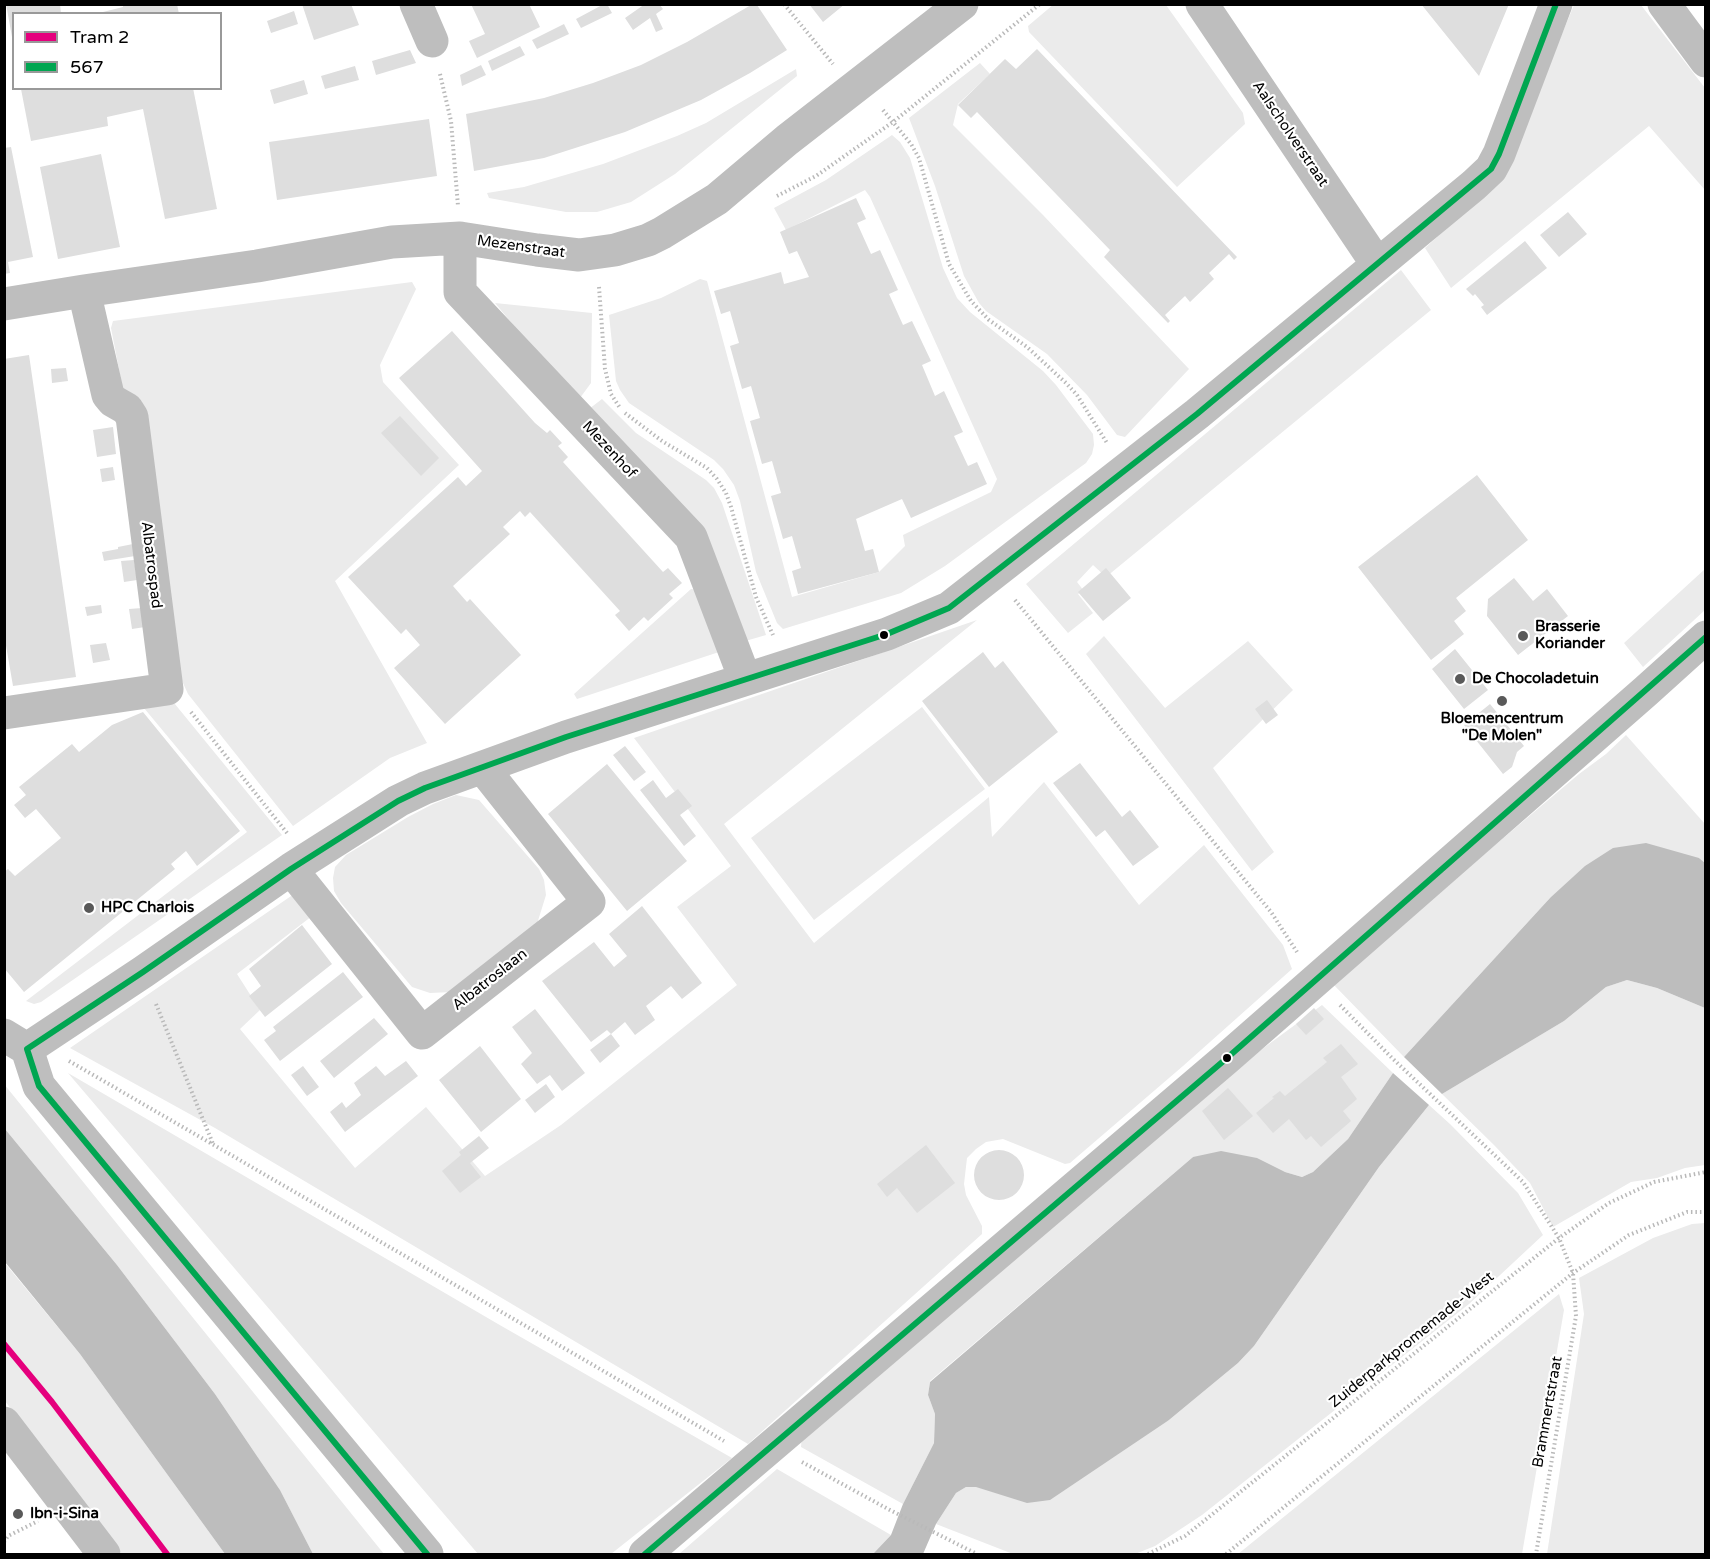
<!DOCTYPE html>
<html>
<head>
<meta charset="utf-8">
<style>
  body { margin:0 }
  #map { position:relative; width:1710px; height:1559px; overflow:hidden; background:#fff; font-family:"Varela Round",sans-serif }
  canvas { display:block }
  .frame { position:absolute; inset:0; border:6px solid #000; pointer-events:none }
  .legend { position:absolute; left:12px; top:12px; width:210px; height:78px; box-sizing:border-box; background:#fff; border:2px solid #999; margin:0; padding:8px 10px; list-style:none; font-size:18px; color:#000 }
  .legend li { display:flex; align-items:center; gap:12px; height:30px }
  .legend b { width:30px; border:2px solid #999 }
</style>
</head>
<body>
<div id="map">
<canvas width="1710" height="1559"></canvas>
<div class="frame"></div>
<ul class="legend">
<li><b style="height:8px;background:#e5007d"></b>Tram 2</li>
<li><b style="height:8px;background:#00a651"></b>567</li>
</ul>
</div>
<script>
const ctx = document.querySelector('canvas').getContext('2d');
ctx.lineJoin = 'round';
function fill(path, color) { ctx.fillStyle = color; ctx.fill(path, 'evenodd'); }
const toPath = rows => new Path2D(rows.map(r => 'M' + r).join(''));
function trace(path, color, width, dash) { ctx.strokeStyle = color; ctx.lineWidth = width; ctx.lineCap = dash ? 'butt' : 'round'; ctx.setLineDash(dash || []); ctx.stroke(path); }
function label(font, color, halo, rows, align = 'center') {
  ctx.font = font + ' "Varela Round",sans-serif'; ctx.lineWidth = 4.5; ctx.setLineDash([]); ctx.textBaseline = 'middle'; ctx.strokeStyle = halo; ctx.fillStyle = color; for (const [text, x, y, turn = 0] of rows) {
    ctx.save(); ctx.translate(x, y); ctx.rotate((+turn || 0) * Math.PI / 180); ctx.textAlign = isNaN(turn) ? turn : align; if (halo) ctx.strokeText(text, 0, 0); ctx.fillText(text, 0, 0); ctx.restore();
  }
}
const green = toPath([
  [1054,4,1166,5,1243,113,1245,124,1177,187,1029,32,1028,26],
  [1574,5,1641,5,1705,88,1705,190,1649,126,1451,288,1425,248,1501,179],
  [980,63,990,74,958,104,953,125,1043,215,1189,369,1125,437,1117,435,1087,395,1047,354,986,311,979,303,964,276,935,186,909,118],
  [796,69,797,76,675,174,631,202,597,212,566,212,489,198,487,193,524,187,603,164,677,136,706,123],
  [892,135,900,142,910,158,943,268,957,298,970,312,1043,371,1056,385,1093,434,1094,445,1092,454,1086,463,945,566,901,593,783,629,777,623,756,572,740,501,734,485,723,469,714,460,629,403,620,390,616,381,609,315,661,298,700,279,707,281,792,597,879,572,905,546,903,535,991,492,997,479,870,197,865,190,786,230,774,208,826,180],
  [1401,270,1431,310,1106,577,1093,565,1077,582,1084,591,1078,594,1093,613,1068,633,1026,584],
  [412,282,416,289,380,365,383,382,459,465,335,581,427,743,390,758,293,826,188,694,173,661,142,401,128,397,123,390,111,328,113,321],
  [495,303,592,313,591,383,580,398,574,398],
  [602,399,636,433,706,480,714,488,722,503,766,635,742,642,589,409],
  [1705,569,1705,610,1643,667,1624,643],
  [691,589,705,591,719,652,577,699,574,694],
  [977,620,724,824,814,943,989,797,992,837,1044,782,1139,905,1204,845,1283,945,1292,969,1183,1066,1070,1163,1065,1164,1003,1139,986,1142,976,1149,967,1158,964,1184,966,1195,982,1226,982,1234,748,1444,215,1128,70,1048,294,894,312,916,237,974,260,1010,240,1029,355,1168,426,1107,485,1176,561,1125,737,985,677,907,731,866,634,738],
  [1104,636,1165,708,1248,641,1293,690,1213,768,1274,852,1252,871,1086,654],
  [170,698,282,835,41,1002,34,1004,26,1001,247,832,139,702],
  [922,707,985,789,814,920,751,838],
  [1626,735,1705,824,1705,863,1699,858,1550,898,1404,1057,1332,983,1579,774,1606,754],
  [456,795,479,800,539,869,544,880,546,895,537,924,452,992,430,993,412,987,341,903,334,891,333,878,335,867,346,855,408,817,433,804],
  [1627,980,1657,988,1705,1008,1705,1165,1685,1168,1657,1178,1631,1182,1553,1227,1530,1183,1494,1145,1442,1094,1564,1021,1606,987],
  [1322,1005,1393,1073,1348,1139,1313,1172,1302,1177,1285,1172,1193,1157,930,1381,928,1395,935,1414,934,1443,903,1504,801,1447,802,1434,1182,1108],
  [68,1073,498,1324,732,1458,611,1554,478,1554],
  [4,1084,384,1554,313,1554,280,1490,215,1394,117,1265,5,1129],
  [1429,1105,1450,1124,1518,1193,1543,1235,1469,1304,1202,1515,1155,1546,1135,1554,1013,1554,936,1524,956,1493,966,1487,976,1487,1169,1420,1238,1363,1254,1346,1379,1167],
  [1705,1223,1705,1554,1547,1554,1584,1314,1579,1278,1653,1238,1692,1224],
  [4,1262,80,1354,225,1554,122,1554,5,1401],
  [1559,1294,1564,1310,1522,1554,1238,1554],
  [777,1469,891,1535,873,1554,679,1554]
]);
const water = toPath([
  [1646,843,1699,858,1705,863,1705,1008,1657,988,1627,980,1606,987,1564,1021,1442,1094,1404,1057,1550,898,1585,866,1613,848],
  [1393,1073,1429,1105,1379,1167,1254,1346,1238,1363,1169,1420,1050,1500,1027,1503,976,1487,966,1487,956,1493,936,1524,923,1554,873,1554,891,1535,903,1504,934,1443,935,1414,928,1395,930,1382,1193,1157,1221,1151,1257,1158,1285,1172,1302,1177,1313,1172,1348,1139],
  [5,1129,117,1265,215,1394,280,1490,313,1554,225,1554,80,1354,5,1262]
]);
const building = toPath([
  [6,4,60,4,61,14,14,14,12,37],
  [123,4,177,4,179,14,95,14,123,7],
  [302,4,351,4,359,25,314,40],
  [471,4,529,4,540,27,477,58,469,41,485,34],
  [604,4,607,4,612,13,581,28,576,19],
  [645,4,659,4,663,9,656,14,663,29,656,32,650,18,633,30,625,18],
  [809,4,845,4,823,22],
  [1421,4,1509,4,1479,76],
  [751,5,757,5,787,50,750,73,701,100,625,132,544,158,474,171,466,114,544,98,593,83,641,65,687,42],
  [294,11,298,24,271,33,267,21],
  [564,24,569,34,537,49,532,40],
  [520,46,525,55,492,71,488,61],
  [1037,49,1237,257,1234,260,1229,254,1209,273,1214,279,1190,302,1185,296,1165,315,1170,321,1168,323,1104,257,1110,250,977,112,971,118,958,105,1005,59,1016,69],
  [410,50,416,63,376,75,372,61],
  [481,65,486,75,462,86,460,75],
  [355,66,359,80,325,89,321,76],
  [304,80,308,94,274,104,270,90],
  [193,88,217,209,165,219,143,109,107,117,108,126,31,141,21,89],
  [429,119,437,176,277,200,269,142],
  [11,147,33,257,8,262,10,273,4,274,4,148],
  [101,154,120,247,58,259,40,167],
  [856,198,866,219,857,223,871,254,880,250,898,290,889,294,903,325,912,321,931,361,922,365,935,396,944,391,963,432,954,436,968,466,977,462,987,484,911,518,902,499,856,519,865,551,873,549,879,572,798,594,792,571,801,568,792,536,783,539,771,496,781,493,772,461,762,464,750,421,760,418,751,386,742,389,730,346,739,343,730,311,721,314,714,291,781,272,784,284,809,277,797,251,789,254,780,232],
  [1568,212,1587,234,1559,257,1540,235],
  [1525,241,1547,268,1487,315,1481,307,1484,305,1475,294,1473,296,1466,289],
  [452,331,535,423,547,433,550,430,562,443,558,446,568,457,563,462,663,572,668,568,682,583,669,594,673,598,648,621,644,617,629,631,615,615,620,611,530,512,525,517,520,511,503,527,510,534,453,586,467,602,470,599,521,655,445,724,394,668,420,645,406,629,401,634,348,577,458,477,466,486,482,471,399,378],
  [29,355,76,677,13,686,4,634,4,359],
  [66,368,68,381,52,383,51,369],
  [400,416,439,458,421,476,381,433],
  [113,427,116,454,97,457,93,430],
  [113,467,115,480,102,482,100,469],
  [1477,475,1528,540,1456,598,1466,611,1454,621,1464,634,1431,660,1358,567],
  [133,544,135,556,104,561,102,552,118,549,118,547],
  [134,560,137,580,124,582,121,561],
  [1106,568,1131,598,1103,621,1078,592],
  [1514,578,1533,601,1547,589,1568,616,1518,655,1487,616,1488,599],
  [101,605,102,613,87,616,85,607],
  [142,608,145,627,132,629,129,609],
  [106,643,110,660,93,663,90,645],
  [1455,649,1488,690,1464,709,1432,669],
  [983,652,995,668,1003,661,1058,732,989,787,922,701],
  [1267,700,1278,715,1266,724,1255,709],
  [1490,704,1524,746,1517,752,1512,767,1503,774,1464,725],
  [143,712,240,831,197,866,186,851,171,864,175,869,24,992,4,968,4,872,8,869,15,876,61,838,36,809,25,818,14,805,26,795,19,787,72,744,79,752,112,725],
  [625,746,646,772,634,781,613,755],
  [1080,763,1122,817,1130,810,1159,847,1133,866,1105,830,1096,837,1053,783],
  [607,764,687,861,627,911,548,814],
  [653,780,666,798,678,789,692,806,680,815,696,836,684,846,640,790],
  [642,906,702,983,682,999,671,986,646,1006,655,1020,635,1035,625,1022,611,1034,607,1030,591,1042,542,981,594,942,614,967,627,956,609,934],
  [302,925,332,964,265,1017,249,996,261,986,249,969],
  [343,972,363,997,280,1061,264,1040,276,1031,273,1027],
  [1314,1008,1324,1019,1306,1035,1296,1024],
  [535,1009,585,1073,562,1091,550,1075,537,1084,521,1064,532,1053,512,1027],
  [374,1018,388,1034,334,1078,320,1061],
  [611,1034,620,1046,600,1063,590,1050],
  [1341,1044,1358,1064,1341,1077,1357,1099,1343,1111,1351,1121,1321,1147,1311,1136,1306,1140,1289,1119,1273,1133,1256,1113,1274,1098,1272,1097,1280,1091,1285,1096,1327,1062,1323,1058],
  [480,1046,521,1099,481,1132,439,1080],
  [406,1061,418,1076,345,1132,330,1112,342,1102,346,1108,361,1095,354,1083,376,1066,385,1076],
  [303,1066,319,1087,307,1096,291,1075],
  [546,1084,555,1097,535,1113,525,1100],
  [1228,1088,1253,1116,1224,1140,1202,1111],
  [479,1136,489,1148,470,1163,481,1177,460,1193,442,1171,461,1155,459,1152],
  [926,1145,955,1183,917,1213,897,1188,887,1197,877,1184],
  '974 1175a25 25 0 1 1 50 0a25 25 0 1 1-50 0Z'
]);
const path = toPath([
  [784,4,833,64],
  [440,74,451,121,458,206],
  [883,110,911,144,919,158,949,264,971,301,989,320,1027,347,1066,383,1077,395,1107,443],
  [777,196,816,176,893,122,1040,4],
  [599,287,605,369,611,394,620,408],
  [625,413,662,441,707,468,717,479,726,493,731,507,756,597,773,635],
  [1015,600,1271,912,1297,952],
  [191,712,287,833],
  [156,1004,213,1144],
  [1340,1005,1392,1058,1523,1182,1559,1238,1573,1273,1576,1316,1536,1554],
  [69,1061,724,1441],
  [802,1462,888,1509,977,1554],
  [4,1542,8,1536,38,1521],
  [1148,1554,1185,1536,1559,1238,1609,1203,1654,1182,1706,1172],
  [1226,1554,1573,1273,1629,1235,1687,1212,1706,1212]
]);
const minor = toPath([
  [416,4,432,41],
  [1202,4,1377,264],
  [1664,4,1706,61],
  [460,238,460,292,691,537,745,679],
  [4,304,84,291,257,266,392,242,460,238,537,250,579,255,615,250,648,240,662,233,717,199,787,140,962,4],
  [4,713,167,689,132,417,127,409,113,401,108,395,84,291],
  [291,869,422,1033,589,902,483,768],
  [4,1035,27,1049,39,1086,427,1554],
  [27,1049,143,972,291,869,398,801,425,788,566,737,887,634,949,608,1197,414,1474,185,1491,169,1499,154,1556,4],
  [4,1423,104,1554],
  [645,1554,1227,1058,1646,691,1706,637]
]);
const bus1 = toPath([
  [427,1554,39,1086,27,1049,143,972,291,869,398,801,425,788,566,737,887,634,949,608,1197,414,1491,169,1499,154,1556,4],
  [645,1554,1227,1058,1706,637]
]);
const tram1 = toPath([
  [4,1344,52,1402,167,1554]
]);
const markers = [
  [884,635,5,"#000"],
  [1523,636,6,"#595959"],
  [1460,679,6,"#595959"],
  [1502,701,6,"#595959"],
  [89,908,6,"#595959"],
  [1227,1058,5,"#000"],
  [18,1514,6,"#595959"]
];
const streetNames = [
  ["Aalscholverstraat",1290,134,56],
  ["Mezenstraat",521,247,8],
  ["Mezenhof",609,450,47],
  ["Albatrospad",151,565,83],
  ["Albatroslaan",490,980,-38],
  ["Zuiderparkpromemade-West",1412,1340,-39],
  ["Brammertstraat",1548,1412,-80]
];
const poiNames = [
  ["Brasserie",1535,627],
  ["Koriander",1535,644],
  ["De Chocoladetuin",1472,679],
  ["Bloemencentrum",1502,719,"center"],
  ["\"De Molen\"",1502,736,"center"],
  ["HPC Charlois",101,908],
  ["Ibn-i-Sina",30,1514]
];
fill(green, '#ebebeb');
fill(water, '#bdbdbd');
fill(building, '#dedede');
trace(path, '#b9b9b9', 4, [1.5, 3]);
trace(minor, '#bebebe', 33);
trace(bus1, '#00a651', 6);
trace(tram1, '#e5007d', 6);
for (const [x, y, r, color] of markers) { const dot = new Path2D(); dot.arc(x, y, r, 0, 2 * Math.PI); ctx.fillStyle = color; ctx.fill(dot); trace(dot, '#fff', 2); }
label('15px', '#000', '#fff', streetNames);
label('bold 15px', '#000', '#fff', poiNames, 'left');
</script>
</body>
</html>
